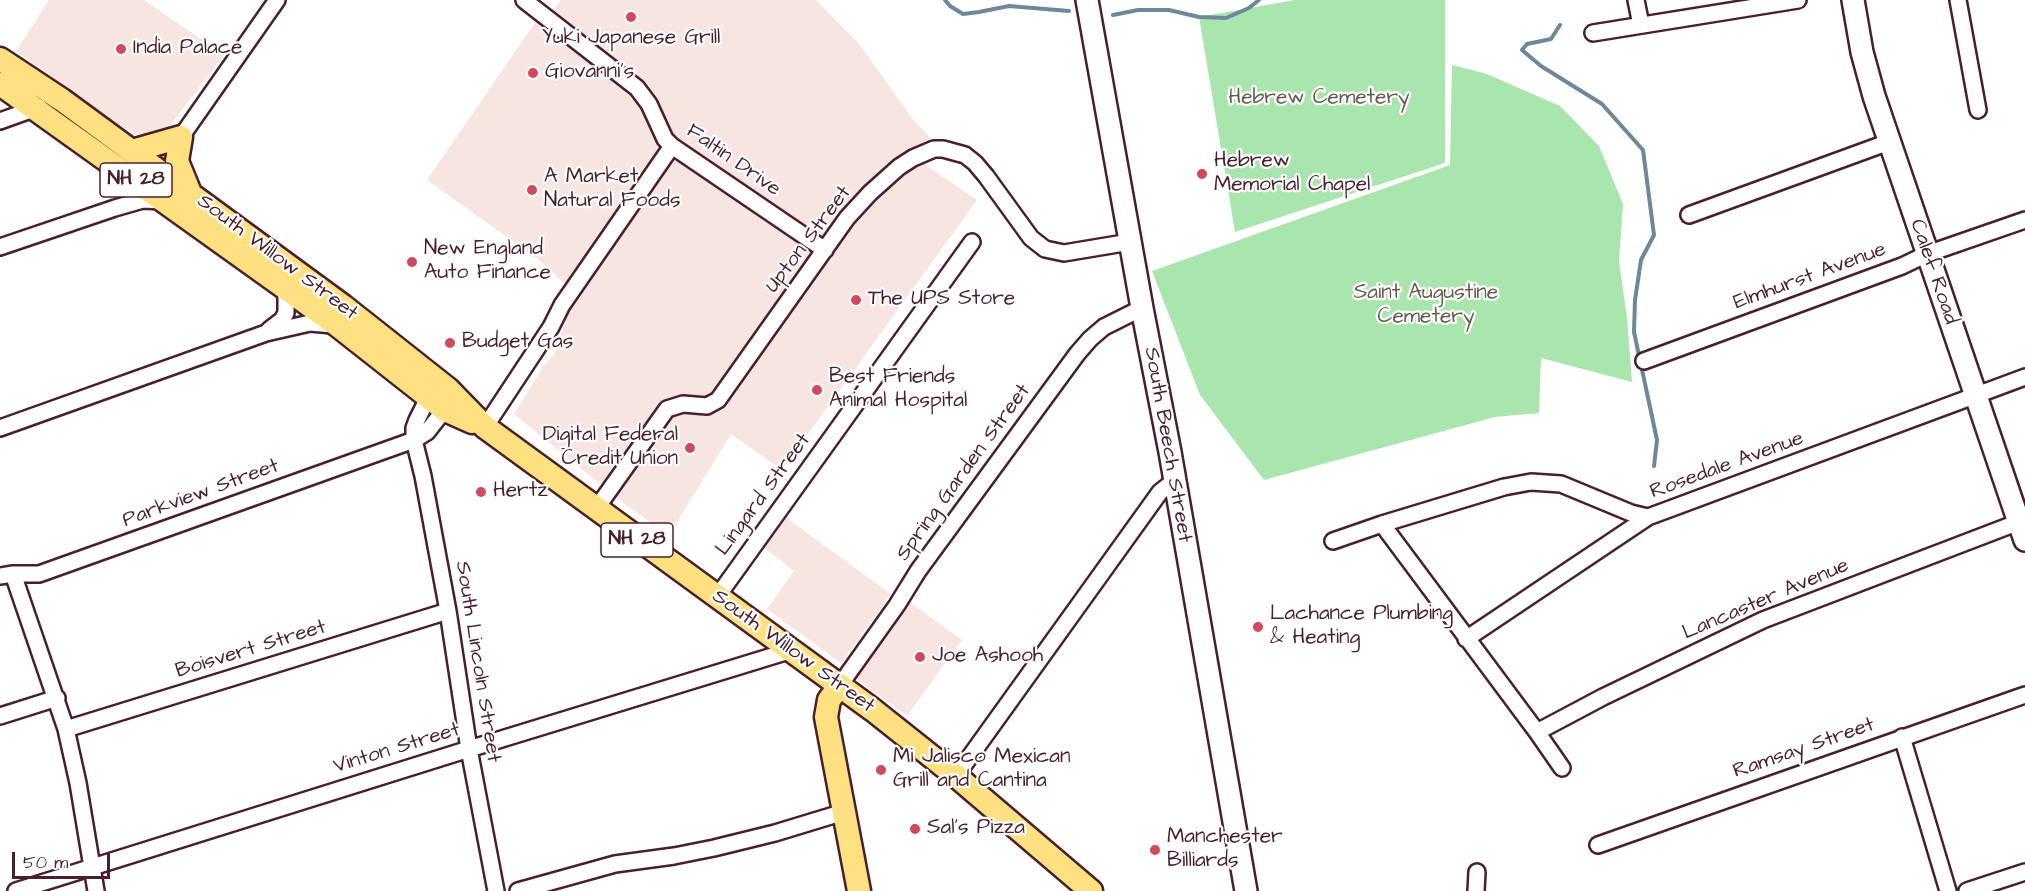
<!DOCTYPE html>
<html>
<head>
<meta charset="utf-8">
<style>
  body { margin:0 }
  #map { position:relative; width:2025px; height:891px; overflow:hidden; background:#fff; font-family:"Architects Daughter",sans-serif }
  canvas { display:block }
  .scale { position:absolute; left:12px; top:852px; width:98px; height:27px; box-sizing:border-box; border:3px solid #4a1f2b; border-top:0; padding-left:8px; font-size:18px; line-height:21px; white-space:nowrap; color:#4a1f2b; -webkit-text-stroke:4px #fff; paint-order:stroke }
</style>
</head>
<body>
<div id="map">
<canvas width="2025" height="891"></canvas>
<div class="scale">50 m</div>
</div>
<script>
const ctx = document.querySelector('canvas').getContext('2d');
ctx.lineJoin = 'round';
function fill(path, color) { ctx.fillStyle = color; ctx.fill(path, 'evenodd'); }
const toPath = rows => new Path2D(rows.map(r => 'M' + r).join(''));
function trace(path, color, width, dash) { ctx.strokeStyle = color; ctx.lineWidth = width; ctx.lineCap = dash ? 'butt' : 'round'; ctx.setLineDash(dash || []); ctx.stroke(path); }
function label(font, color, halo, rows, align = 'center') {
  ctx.font = font + ' "Architects Daughter",sans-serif'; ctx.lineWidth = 4.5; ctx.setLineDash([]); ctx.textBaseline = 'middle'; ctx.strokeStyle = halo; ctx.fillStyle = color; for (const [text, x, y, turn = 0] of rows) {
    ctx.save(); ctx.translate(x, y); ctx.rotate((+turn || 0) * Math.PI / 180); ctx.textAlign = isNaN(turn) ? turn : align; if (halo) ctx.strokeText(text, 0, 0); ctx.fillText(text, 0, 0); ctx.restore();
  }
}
const built = toPath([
  [49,0,144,0,224,55,165,132,156,136,134,133,113,120,16,51],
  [561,0,816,0,859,44,914,121,930,137,926,165,977,200,782,470,731,434,669,535,626,505,514,414,544,365,554,355,569,309,565,284,539,260,427,180,534,24,555,8],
  [785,517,891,594,841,663,767,609,794,571,763,547],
  [909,602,962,640,907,716,854,677]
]);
const green = toPath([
  [1295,0,1445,0,1445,163,1235,232,1199,17],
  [1452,65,1487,74,1560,106,1599,146,1623,204,1619,261,1627,318,1632,382,1541,358,1539,413,1495,417,1264,480,1200,395,1152,271,1450,165]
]);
const stream = toPath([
  [945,0,950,6,963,14,979,12,1009,6,1069,11],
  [1113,15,1138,10,1169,10,1199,17,1226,18,1249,8,1259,0],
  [1560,25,1551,39,1527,44,1522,50,1541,66,1602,104,1643,150,1654,235,1641,260,1635,300,1634,332,1657,440,1654,466]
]);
const street = toPath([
  [524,0,637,88,649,104,665,139,672,146,825,250],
  [1636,0,1641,25],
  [1958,0,1978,110],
  [1593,33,1798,0],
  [0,121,39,107],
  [181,137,277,0],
  [1689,215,1889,142],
  [0,247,115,208,143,200,163,201],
  [269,330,282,320,286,313,286,298,284,287],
  [1644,361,1902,266,1927,254,2025,220],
  [432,390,417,420,414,428,414,440,423,476,448,611,469,749,496,891],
  [485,427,551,327,562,305,672,146],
  [0,428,266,333,310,323,333,325],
  [596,509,667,409,683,404,707,406,718,400,847,218,870,193,899,167,913,158,934,149,943,149,965,155,975,163,986,176,1031,238,1045,249,1064,253,1130,242],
  [1382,524,1537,732,1562,768],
  [1333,541,1382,524,1504,487,1531,482,1561,484,1631,513,1648,517],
  [13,574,66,729,78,783,96,891],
  [0,576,13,574,39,574,414,440,427,432,449,404],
  [717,597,972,242],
  [1466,639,1648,517,2025,377],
  [840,685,897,605,918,571,1077,354,1090,339,1104,327,1142,308],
  [0,716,57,698],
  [66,729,448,611],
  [1537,732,1603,697,1763,620,2019,522],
  [1902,737,1948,891],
  [956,776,1160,492,1174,481],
  [1598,845,2025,695],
  [16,891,469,749,792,650],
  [518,891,615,864,674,856,714,848,775,833,844,812],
  [1476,891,1477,872],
  [1967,891,2025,872]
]);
const secondary = toPath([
  [1087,0,1142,308,1170,452,1246,891],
  [1853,0,1862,52,1874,96,2025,540]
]);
const primary = toPath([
  [0,59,62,100,343,306,448,389,485,427,873,710,956,776,1091,891],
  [0,84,337,325,445,410,472,422],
  [132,151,181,137,177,161,190,193],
  [840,685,829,700,826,717,859,891]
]);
const markers = [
  [631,17,6,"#d1495b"],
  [121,49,6,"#d1495b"],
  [533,73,6,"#d1495b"],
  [1202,174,6,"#d1495b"],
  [532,190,6,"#d1495b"],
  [412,262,6,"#d1495b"],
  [856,300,6,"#d1495b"],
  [450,343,6,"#d1495b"],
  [817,390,6,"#d1495b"],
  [690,448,6,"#d1495b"],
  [481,492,6,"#d1495b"],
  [1258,627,6,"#d1495b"],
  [920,657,6,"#d1495b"],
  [881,770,6,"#d1495b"],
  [915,829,6,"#d1495b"],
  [1155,850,6,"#d1495b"]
];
const shields = [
  [136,180,72],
  [637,540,72]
];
const shieldNames = [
  ["NH 28",136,180],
  ["NH 28",637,540]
];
const poiNames = [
  ["Yuki Japanese Grill",631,39,"center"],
  ["India Palace",133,49],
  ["Giovanni's",545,73],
  ["Hebrew",1214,162],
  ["Memorial Chapel",1214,186],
  ["A Market",544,178],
  ["Natural Foods",544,202],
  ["New England",424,250],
  ["Auto Finance",424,274],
  ["The UPS Store",868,300],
  ["Budget Gas",462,343],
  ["Best Friends",829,378],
  ["Animal Hospital",829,402],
  ["Digital Federal",678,436,"right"],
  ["Credit Union",678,460,"right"],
  ["Hertz",493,492],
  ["Lachance Plumbing",1270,615],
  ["& Heating",1270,639],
  ["Joe Ashooh",932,657],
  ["Mi Jalisco Mexican",893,758],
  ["Grill and Cantina",893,782],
  ["Sal's Pizza",927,829],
  ["Manchester",1167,838],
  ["Billiards",1167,862]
];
const parkNames = [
  ["Hebrew Cemetery",1319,99],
  ["Saint Augustine",1426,294],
  ["Cemetery",1426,318]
];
const streetNames = [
  ["Faltin Drive",733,161,35],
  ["Upton Street",809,240,-53],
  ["South Willow Street",277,258,37],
  ["Calef Road",1933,272,71],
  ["Elmhurst Avenue",1810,277,-20],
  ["South Beech Street",1167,445,80],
  ["Rosedale Avenue",1727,466,-20],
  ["Spring Garden Street",964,473,-54],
  ["Parkview Street",201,494,-20],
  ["Lingard Street",764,495,-54],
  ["Lancaster Avenue",1766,600,-23],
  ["Boisvert Street",251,650,-17],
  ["South Willow Street",793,652,36],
  ["South Lincoln Street",477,662,81],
  ["Vinton Street",397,749,-17],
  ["Ramsay Street",1804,749,-19]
];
fill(built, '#f6e5e1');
fill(green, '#a9e6ad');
trace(stream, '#6d879b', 4);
trace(street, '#4a1f2b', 20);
trace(secondary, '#4a1f2b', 26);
trace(primary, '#4a1f2b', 27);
trace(street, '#fff', 15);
trace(secondary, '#fff', 21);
trace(primary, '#fde080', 22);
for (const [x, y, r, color] of markers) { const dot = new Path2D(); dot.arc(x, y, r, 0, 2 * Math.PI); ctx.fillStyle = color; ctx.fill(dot); trace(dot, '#fff', 2); }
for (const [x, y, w] of shields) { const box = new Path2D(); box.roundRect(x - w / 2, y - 17, w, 34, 4.5); ctx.fillStyle = '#fff'; ctx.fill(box); trace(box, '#4a1f2b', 1.5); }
label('bold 20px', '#4a1f2b', null, shieldNames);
label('21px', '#4a1f2b', '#fff', poiNames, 'left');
label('21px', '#665b52', '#fff', parkNames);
label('21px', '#4a1f2b', '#fff', streetNames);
</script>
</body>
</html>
